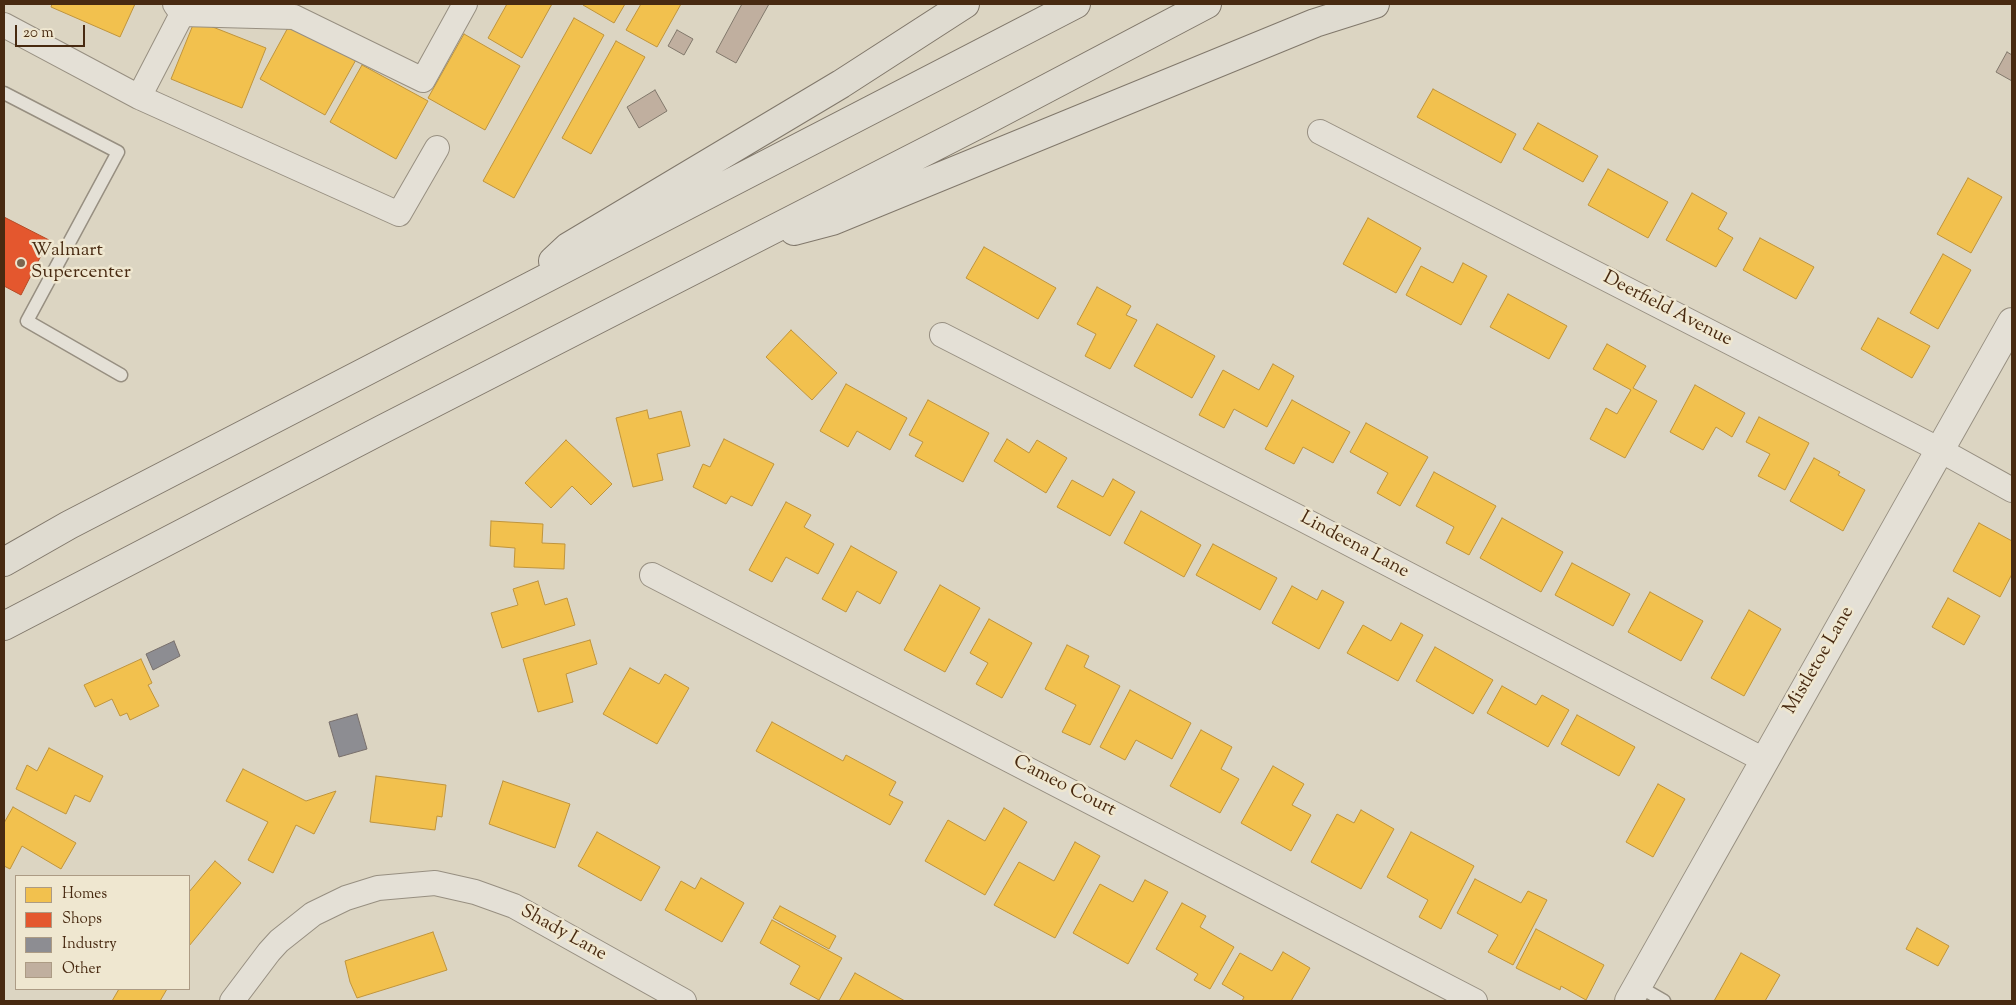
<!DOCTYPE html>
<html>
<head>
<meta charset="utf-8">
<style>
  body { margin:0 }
  #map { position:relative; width:2016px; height:1005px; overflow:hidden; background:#dcd5c2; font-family:"Sorts Mill Goudy",serif }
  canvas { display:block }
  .frame { position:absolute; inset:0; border:5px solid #482a11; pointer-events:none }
  .legend { position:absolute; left:15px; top:875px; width:175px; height:115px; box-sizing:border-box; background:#efe7d0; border:1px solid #ac9b84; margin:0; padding:6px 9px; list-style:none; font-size:15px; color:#482a11 }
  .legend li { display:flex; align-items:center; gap:10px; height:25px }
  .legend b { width:25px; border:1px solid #ac9b84 }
  .scale { position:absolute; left:15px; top:25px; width:70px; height:22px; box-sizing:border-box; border:2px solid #482a11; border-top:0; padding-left:6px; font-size:15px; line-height:18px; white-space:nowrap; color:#482a11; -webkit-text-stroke:4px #efe7d0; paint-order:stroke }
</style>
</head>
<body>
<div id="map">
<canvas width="2016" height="1005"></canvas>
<div class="frame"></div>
<ul class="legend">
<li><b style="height:14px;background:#f2c14e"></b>Homes</li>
<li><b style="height:14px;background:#e4572e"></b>Shops</li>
<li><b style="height:14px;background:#8d8d92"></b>Industry</li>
<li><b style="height:14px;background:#c0af9f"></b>Other</li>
</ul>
<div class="scale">20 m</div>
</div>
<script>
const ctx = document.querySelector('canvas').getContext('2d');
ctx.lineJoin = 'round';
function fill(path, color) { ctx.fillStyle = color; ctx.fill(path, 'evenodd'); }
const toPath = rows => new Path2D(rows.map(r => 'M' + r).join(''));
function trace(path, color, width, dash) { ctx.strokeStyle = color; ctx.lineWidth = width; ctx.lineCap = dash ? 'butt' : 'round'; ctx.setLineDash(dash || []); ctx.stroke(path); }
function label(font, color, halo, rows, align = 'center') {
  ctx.font = font + ' "Sorts Mill Goudy",serif'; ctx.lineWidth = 5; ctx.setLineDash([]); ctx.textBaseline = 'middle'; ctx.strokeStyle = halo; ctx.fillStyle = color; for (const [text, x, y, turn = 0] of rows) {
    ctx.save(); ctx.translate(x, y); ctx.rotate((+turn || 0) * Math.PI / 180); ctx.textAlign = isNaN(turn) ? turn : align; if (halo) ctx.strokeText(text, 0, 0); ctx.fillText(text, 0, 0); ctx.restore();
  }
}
const homes = toPath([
  [52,4,135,4,120,37,51,7,52,4],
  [507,4,552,4,522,58,488,38,507,4],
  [584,4,625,4,614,23,583,5,584,4],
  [641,4,681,4,657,47,626,30,641,4],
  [574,18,604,35,514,198,483,181,574,18],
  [195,20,266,48,242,108,171,79,195,20],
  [291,22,357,58,325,115,260,79,291,22],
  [464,34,520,66,485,130,428,98,464,34],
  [616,41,645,57,591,154,562,138,616,41],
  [362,65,428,101,396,159,330,122,362,65],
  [1433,89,1516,134,1501,163,1417,117,1433,89],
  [1538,123,1598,156,1583,182,1523,149,1538,123],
  [1608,169,1668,202,1648,238,1588,205,1608,169],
  [1968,178,2002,197,1971,253,1937,234,1968,178],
  [1692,193,1727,213,1718,229,1733,238,1716,267,1666,240,1692,193],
  [1368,218,1421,248,1396,293,1343,264,1368,218],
  [1760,238,1814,267,1796,299,1743,270,1760,238],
  [984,247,1056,288,1038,319,966,278,984,247],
  [1943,254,1971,270,1938,329,1910,313,1943,254],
  [1463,263,1487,276,1461,325,1406,295,1421,266,1453,283,1463,263],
  [1097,287,1131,306,1126,315,1137,320,1110,369,1085,356,1096,334,1077,324,1097,287],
  [1508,294,1567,326,1549,359,1490,327,1508,294],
  [1878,318,1930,346,1912,378,1861,349,1878,318],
  [1157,324,1215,356,1192,398,1134,366,1157,324],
  [791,330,837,373,812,400,766,357,791,330],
  [1607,344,1646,366,1633,388,1657,401,1625,458,1590,439,1606,408,1617,414,1631,390,1593,369,1607,344],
  [1273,364,1294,376,1267,427,1234,409,1224,428,1199,415,1223,370,1259,390,1273,364],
  [846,384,907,418,890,450,857,431,848,447,820,431,846,384],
  [1695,385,1745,413,1732,437,1716,427,1703,450,1670,432,1695,385],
  [928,400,989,433,963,482,915,456,923,442,909,435,928,400],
  [1292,400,1350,432,1333,463,1303,447,1294,464,1265,449,1292,400],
  [647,410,649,419,681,411,690,446,657,454,663,480,633,487,616,418,647,410],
  [1759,417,1809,443,1785,490,1758,476,1770,454,1746,442,1759,417],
  [1366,423,1428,457,1400,506,1377,493,1388,473,1350,452,1366,423],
  [724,439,774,464,752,506,731,496,726,504,693,487,703,464,710,467,724,439],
  [1007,439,1029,453,1037,440,1067,458,1046,493,994,461,1007,439],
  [566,440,612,484,591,505,572,486,551,508,525,483,566,440],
  [1814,458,1840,472,1838,475,1865,490,1843,531,1790,501,1814,458],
  [1434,472,1496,506,1469,555,1446,543,1454,527,1416,506,1434,472],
  [1113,479,1135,492,1110,536,1057,507,1072,480,1103,497,1113,479],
  [786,502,811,515,804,527,834,544,818,574,786,557,772,582,749,570,786,502],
  [1141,511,1201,545,1184,577,1124,543,1141,511],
  [1502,518,1563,552,1541,592,1480,558,1502,518],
  [491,521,543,524,542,543,565,544,564,569,514,567,515,548,490,546,491,521],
  [1979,523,2012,541,2012,574,2000,597,1953,571,1979,523],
  [1213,544,1277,578,1260,610,1196,575,1213,544],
  [851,546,897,572,880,604,857,591,846,612,822,599,851,546],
  [1572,563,1630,594,1613,626,1555,595,1572,563],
  [538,581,545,605,567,598,575,625,502,648,491,613,518,605,513,589,538,581],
  [940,585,980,608,945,672,904,650,940,585],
  [1292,586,1317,600,1322,590,1344,602,1319,649,1272,623,1292,586],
  [1650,592,1703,621,1681,661,1628,632,1650,592],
  [1948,598,1980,616,1964,645,1932,627,1948,598],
  [1749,610,1781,629,1744,696,1711,678,1749,610],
  [989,619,1032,643,1002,698,976,684,988,663,970,653,989,619],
  [1401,623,1423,635,1398,681,1347,653,1363,625,1391,641,1401,623],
  [590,640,597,664,566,674,573,702,538,712,523,659,590,640],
  [1067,645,1089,656,1084,667,1120,686,1090,745,1062,732,1076,705,1045,689,1067,645],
  [1435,647,1493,680,1473,714,1416,681,1435,647],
  [141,659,152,683,148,685,159,706,130,720,127,713,120,716,112,699,95,707,84,685,141,659],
  [630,668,659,684,665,674,689,688,657,744,603,714,630,668],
  [1502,686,1536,705,1542,695,1569,710,1548,747,1487,713,1502,686],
  [1130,690,1191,723,1172,759,1136,740,1125,760,1100,747,1130,690],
  [1577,715,1635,747,1619,776,1561,744,1577,715],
  [772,722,843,761,846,755,896,782,889,795,903,802,890,825,756,751,772,722],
  [1201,730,1232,747,1221,769,1239,779,1220,813,1170,786,1201,730],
  [49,748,103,776,90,802,75,795,66,814,16,789,27,765,37,771,49,748],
  [1273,766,1304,784,1292,805,1311,815,1291,851,1241,823,1273,766],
  [243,769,306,801,336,791,314,834,296,825,273,873,248,860,268,822,226,801,243,769],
  [376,776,446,785,442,817,437,816,435,830,370,822,376,776],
  [503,781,570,804,555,848,489,824,503,781],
  [1658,784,1685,799,1653,857,1626,842,1658,784],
  [13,807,76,843,61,869,22,846,10,869,4,866,4,823,13,807],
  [1004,808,1027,822,985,895,925,861,948,820,985,841,1004,808],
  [1361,810,1394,829,1361,889,1311,862,1337,814,1354,823,1361,810],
  [597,832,660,867,641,901,578,866,597,832],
  [1411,832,1474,866,1441,929,1419,917,1428,900,1387,877,1411,832],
  [1075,842,1100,856,1055,938,994,905,1019,862,1054,881,1075,842],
  [215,861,241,883,189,946,189,892,215,861],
  [701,878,744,903,722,942,665,910,681,881,695,889,701,878],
  [1475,879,1521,903,1528,891,1547,900,1513,965,1488,952,1498,935,1457,913,1475,879],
  [1145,880,1168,892,1128,964,1073,933,1100,884,1133,902,1145,880],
  [1182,903,1206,916,1200,927,1234,947,1210,989,1194,980,1198,974,1156,949,1182,903],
  [780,906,836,936,829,949,773,918,780,906],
  [772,920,842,958,819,1000,790,984,800,966,760,943,772,920],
  [1917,928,1949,946,1938,966,1906,949,1917,928],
  [1536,929,1604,965,1586,1000,1561,986,1560,990,1516,968,1536,929],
  [433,932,447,970,357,998,350,982,345,961,433,932],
  [1283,952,1310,968,1291,1001,1242,1001,1244,997,1222,984,1240,953,1272,971,1283,952],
  [1741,953,1780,975,1765,1001,1714,1001,1741,953],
  [855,973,905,1001,839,1001,855,973],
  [119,989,167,989,160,1001,112,1001,119,989]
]);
const shops = toPath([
  [4,217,49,240,21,295,4,286,4,217]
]);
const industry = toPath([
  [174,641,180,656,153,670,146,654,174,641],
  [357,714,367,749,339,757,329,722,357,714]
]);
const building = toPath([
  [742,4,769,4,736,63,716,52,742,4],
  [677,30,693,39,684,55,668,46,677,30],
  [2007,52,2012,55,2012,81,1996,72,2007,52],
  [655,90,667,111,639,128,627,107,655,90]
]);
const service = toPath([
  [4,93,118,152,27,321,121,375],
  [1638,986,1664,1001]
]);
const minor = toPath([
  [182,14,294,17,423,80,465,4],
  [4,25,139,97,182,14,175,4],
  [139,97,399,214,437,148],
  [1320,132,1940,450,2012,490],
  [942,335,1302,519,1764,760],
  [652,575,1475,1001],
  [232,1001,269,952,279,941,313,914,346,898,378,888,435,883,475,892,514,906,684,1001]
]);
const tertiary = toPath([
  [1629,1001,2012,322]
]);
const motorway = toPath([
  [794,231,832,221,1315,23,1375,4],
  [553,261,568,247,841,84,965,4],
  [4,562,69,525,1076,4],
  [4,626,383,429,983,122,1207,4]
]);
const markers = [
  [21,263,5,"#7c664f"]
];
const poiNames = [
  ["Walmart",31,252],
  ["Supercenter",31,274]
];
const streetNames = [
  ["Deerfield Avenue",1667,310,27],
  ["Lindeena Lane",1354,546,28],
  ["Mistletoe Lane",1820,661,-60],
  ["Cameo Court",1064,787,27],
  ["Shady Lane",563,934,29]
];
fill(homes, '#f2c14e');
trace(homes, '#bf943c', 1);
fill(shops, '#e4572e');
trace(shops, '#b54a25', 1);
fill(industry, '#8d8d92');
trace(industry, '#786f6b', 1);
fill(building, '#c0af9f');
trace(building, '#81786b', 1);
trace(service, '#978f81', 15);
trace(minor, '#978f81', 26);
trace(tertiary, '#978f81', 30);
trace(motorway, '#81786b', 30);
trace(service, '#e4e0d6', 12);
trace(minor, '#e4e0d6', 24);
trace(tertiary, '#e4e0d6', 28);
trace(motorway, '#dfdbd0', 28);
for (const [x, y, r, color] of markers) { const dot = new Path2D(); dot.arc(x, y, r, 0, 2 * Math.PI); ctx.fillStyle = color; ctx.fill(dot); trace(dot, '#efe7d0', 2); }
label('19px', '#482a11', '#efe7d0', poiNames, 'left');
label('19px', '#482a11', '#efe7d0', streetNames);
</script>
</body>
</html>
